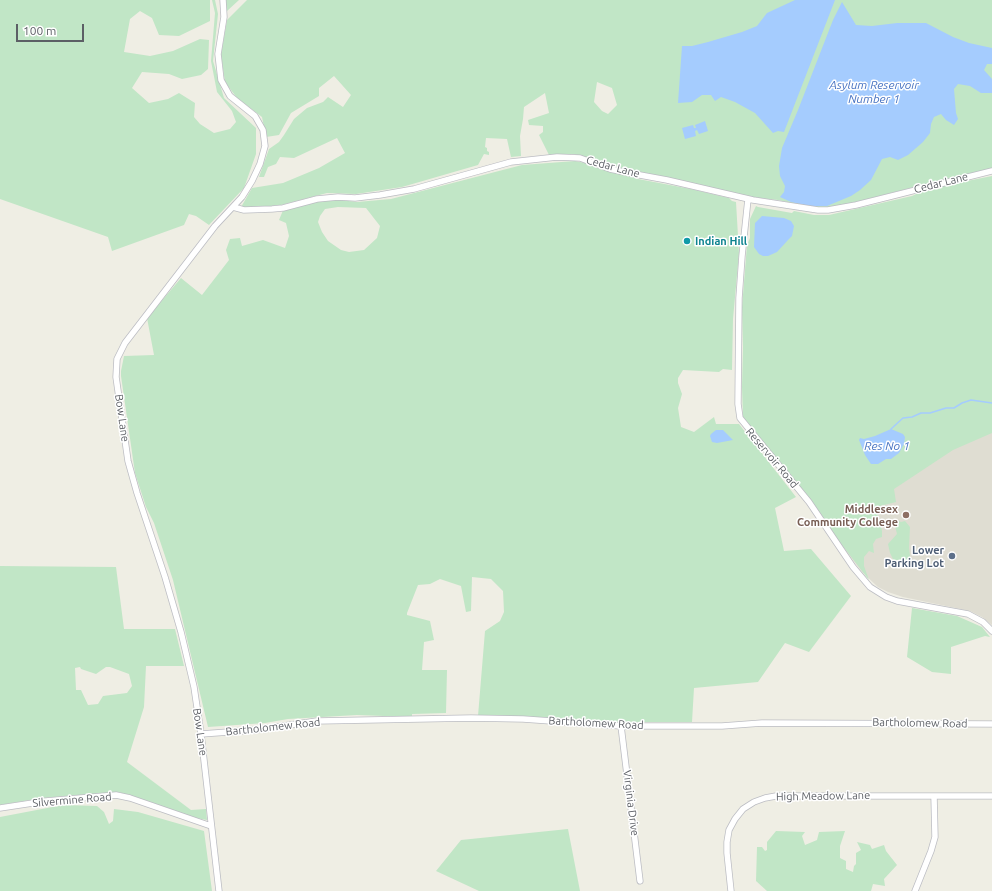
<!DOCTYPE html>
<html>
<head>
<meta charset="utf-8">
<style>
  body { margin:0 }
  #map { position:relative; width:992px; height:891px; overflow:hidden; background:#efeee4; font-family:Ubuntu,sans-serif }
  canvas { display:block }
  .scale { position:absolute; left:16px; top:24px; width:68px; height:18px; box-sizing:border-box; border:2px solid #5c5f65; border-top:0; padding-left:5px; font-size:12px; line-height:14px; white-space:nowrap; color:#5c5f65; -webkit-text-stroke:3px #fff; paint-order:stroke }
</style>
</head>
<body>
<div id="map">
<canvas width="992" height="891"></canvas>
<div class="scale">100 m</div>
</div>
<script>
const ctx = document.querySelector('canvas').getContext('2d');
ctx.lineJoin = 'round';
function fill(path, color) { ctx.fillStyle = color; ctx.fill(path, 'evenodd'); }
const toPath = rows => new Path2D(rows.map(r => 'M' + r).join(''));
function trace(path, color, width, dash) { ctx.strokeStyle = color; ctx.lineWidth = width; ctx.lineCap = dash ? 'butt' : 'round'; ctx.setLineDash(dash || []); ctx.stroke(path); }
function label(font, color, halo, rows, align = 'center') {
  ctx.font = font + ' Ubuntu,sans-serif'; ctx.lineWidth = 3; ctx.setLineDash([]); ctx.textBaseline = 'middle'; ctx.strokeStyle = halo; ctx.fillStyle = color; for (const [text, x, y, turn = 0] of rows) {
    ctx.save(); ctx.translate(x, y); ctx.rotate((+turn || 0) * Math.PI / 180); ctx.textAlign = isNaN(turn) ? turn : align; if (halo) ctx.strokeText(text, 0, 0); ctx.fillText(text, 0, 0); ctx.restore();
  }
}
const education = toPath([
  [992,410,992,625,982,617,970,611,903,597,888,592,878,587,862,572,803,494]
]);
const green = toPath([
  [0,0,210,0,210,21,179,36,159,35,152,18,140,11,130,19,124,52,150,56,173,51,200,39,209,40,208,69,201,75,182,79,169,74,142,72,132,88,149,103,168,99,179,93,195,103,194,117,200,124,214,133,230,129,236,122,232,111,217,92,211,61,215,13,212,0,215,0,218,14,213,61,224,98,256,128,256,154,244,188,209,225,196,216,189,214,184,225,112,251,108,237,0,199],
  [224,0,239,0,227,11],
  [247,0,992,0,992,170,937,181,830,209,814,208,778,200,750,197,669,178,621,169,620,167,598,160,573,154,549,155,539,135,543,132,543,126,529,125,528,120,549,113,545,93,524,107,523,119,520,136,521,156,511,157,507,139,486,138,485,147,487,148,487,151,489,152,489,155,484,154,478,165,402,187,356,194,327,193,281,205,240,209,252,188,283,183,319,168,345,153,337,138,294,158,280,157,276,164,268,167,264,177,259,177,269,149,279,142,284,135,294,119,307,108,323,102,328,97,343,107,351,95,334,76,319,88,319,96,291,113,279,135,266,137,262,117,237,98,225,82,221,55,227,20],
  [597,82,612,88,617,105,608,114,602,111,594,102],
  [575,161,595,165,638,179,691,189,729,198,732,201,736,202,739,253,733,319,732,370,723,369,719,372,683,370,678,378,678,383,682,394,678,408,681,427,694,432,714,417,716,424,739,424,796,497,775,508,784,551,811,549,851,596,809,652,785,643,758,682,694,688,692,722,624,722,478,716,485,631,500,621,504,612,503,591,491,579,472,577,471,611,466,612,461,586,440,579,430,584,418,585,407,613,407,615,430,621,434,640,424,642,422,670,447,670,446,713,412,714,412,717,357,715,288,719,265,723,208,727,173,580,154,523,146,507,135,473,121,376,121,371,124,356,154,355,147,318,181,278,202,295,229,260,226,250,230,239,240,238,242,246,263,240,285,248,289,236,286,223,279,220,284,208,312,201,340,200,357,202,391,199,522,165],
  [338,207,366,208,380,226,377,238,364,250,349,252,341,250,328,241,322,232,318,222,320,216,325,209],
  [992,176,992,433,953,450,894,489,896,502,876,507,882,531,882,537,876,539,873,544,874,553,869,551,864,557,864,566,869,580,743,417,742,387,743,347,742,307,747,245,750,238,750,219,756,206,758,207,792,213,794,211,814,215,829,215,912,196,927,189],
  [895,519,901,522,905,521,910,527,909,548,910,556,908,563,907,564,903,565,894,561,890,553,888,544,897,534,894,522],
  [0,566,116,567,124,629,175,629,184,666,146,666,144,707,127,762,191,810,206,809,207,820,196,818,118,792,42,798,0,805],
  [80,667,81,669,96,674,106,667,110,667,129,674,132,686,127,693,103,696,98,704,88,705,81,690,76,690,75,668],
  [912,608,957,616,982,627,990,637,985,636,951,647,951,674,932,672,907,657],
  [63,805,97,806,104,812,109,824,113,821,114,809,138,812,204,831,212,891,0,891,0,817],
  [568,829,580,891,479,891,436,871,461,840],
  [776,831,805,832,802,836,805,845,817,840,819,832,845,831,840,846,840,858,846,861,846,869,853,872,854,866,856,864,856,853,861,850,857,842,870,845,872,849,884,845,886,851,897,865,884,879,885,886,873,884,871,891,767,891,756,881,757,847,762,847,765,851,767,850,767,842]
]);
const water = toPath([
  [795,0,835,0,784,132,778,131,773,133,755,113,735,102,721,97,715,101,711,95,702,95,692,102,678,103,682,46,692,46,708,42,742,32,757,26,767,13],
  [842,2,856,25,872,26,897,23,926,23,953,37,969,43,992,48,992,64,987,64,984,70,992,79,992,93,981,93,970,86,958,84,954,89,956,113,958,119,954,125,946,120,941,114,934,117,931,124,930,133,923,142,908,155,898,160,890,157,882,159,871,180,860,190,851,196,827,206,809,206,791,202,780,197,784,192,785,186,780,176,779,166,782,148,798,110,833,20],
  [705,121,708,131,699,134,697,130,695,131,696,136,685,139,682,128,693,125,694,128,696,128,695,125],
  [762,216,784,218,791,221,794,226,792,236,788,240,777,252,768,256,763,256,759,254,754,247,755,223],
  [891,429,903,434,905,437,904,444,899,453,891,459,886,459,878,464,871,464,865,455,859,440,860,438,864,439,875,436],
  [716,430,723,430,733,440,717,443,712,442,710,436,711,434]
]);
const stream = toPath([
  [891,429,903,418,912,417,921,413,930,413,946,408,954,408,962,403,971,400,992,403]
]);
const minor = toPath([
  [748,199,742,256,739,298,738,404,740,418,809,502,853,567,870,587,886,597,897,601,968,614,983,622,992,631],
  [233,207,244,210,272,209,283,208,317,199,338,197,355,198,380,195,414,189,511,162,557,157,580,158,610,169,629,173,667,180,753,200,818,210,828,210,856,205,992,171],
  [621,726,640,881],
  [201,734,256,730,317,721,471,718,523,719,621,726,722,726,762,723,992,724],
  [0,808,46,801,116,795,130,798,211,826],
  [219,891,201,734,194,687,181,632,165,577,137,493,128,461,116,377,117,359,125,343,215,226,242,197,252,181,260,164,265,146,263,130,255,116,230,96,221,80,218,54,224,17,223,0],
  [731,891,727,853,727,842,729,830,735,819,743,809,754,802,765,798,776,796,992,796],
  [915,891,931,851,935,837,934,796]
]);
const markers = [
  [687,241,4,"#0f9aa8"],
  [906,515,4,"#8d6e63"],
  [952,556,4,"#5c6f8a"]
];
const streetNames = [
  ["Cedar Lane",613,167,15],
  ["Cedar Lane",941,183,-14],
  ["Bow Lane",122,418,82],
  ["Reservoir Road",772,458,50],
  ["Bartholomew Road",596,723,3],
  ["Bartholomew Road",920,723,1],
  ["Bartholomew Road",273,727,-6],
  ["Bow Lane",200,732,82],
  ["High Meadow Lane",823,796,-1],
  ["Silvermine Road",72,800,-5],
  ["Virginia Drive",631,803,83]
];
const cultureNames = [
  ["Indian Hill",695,241]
];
const educationNames = [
  ["Middlesex",898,509],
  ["Community College",898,522]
];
const serviceNames = [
  ["Lower",944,550],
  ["Parking Lot",944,563]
];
const waterNames = [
  ["Asylum Reservoir",874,85],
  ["Number 1",874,99],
  ["Res No 1",887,446]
];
fill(education, '#dfddd2');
fill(green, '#c1e6c6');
fill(water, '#a5ccfe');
trace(stream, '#a5ccfe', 1.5);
trace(minor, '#bcbdc3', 7);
trace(minor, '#fff', 5.5);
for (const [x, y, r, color] of markers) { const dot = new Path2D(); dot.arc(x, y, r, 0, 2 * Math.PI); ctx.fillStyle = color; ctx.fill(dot); trace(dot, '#fff', 1.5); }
label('11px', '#5c5f65', '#fff', streetNames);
label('bold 11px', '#0d838f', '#fff', cultureNames, 'left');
label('bold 11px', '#785e54', '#fff', educationNames, 'right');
label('bold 11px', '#4e5e75', '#fff', serviceNames, 'right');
label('italic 12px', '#4773c2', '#fff', waterNames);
</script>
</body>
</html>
